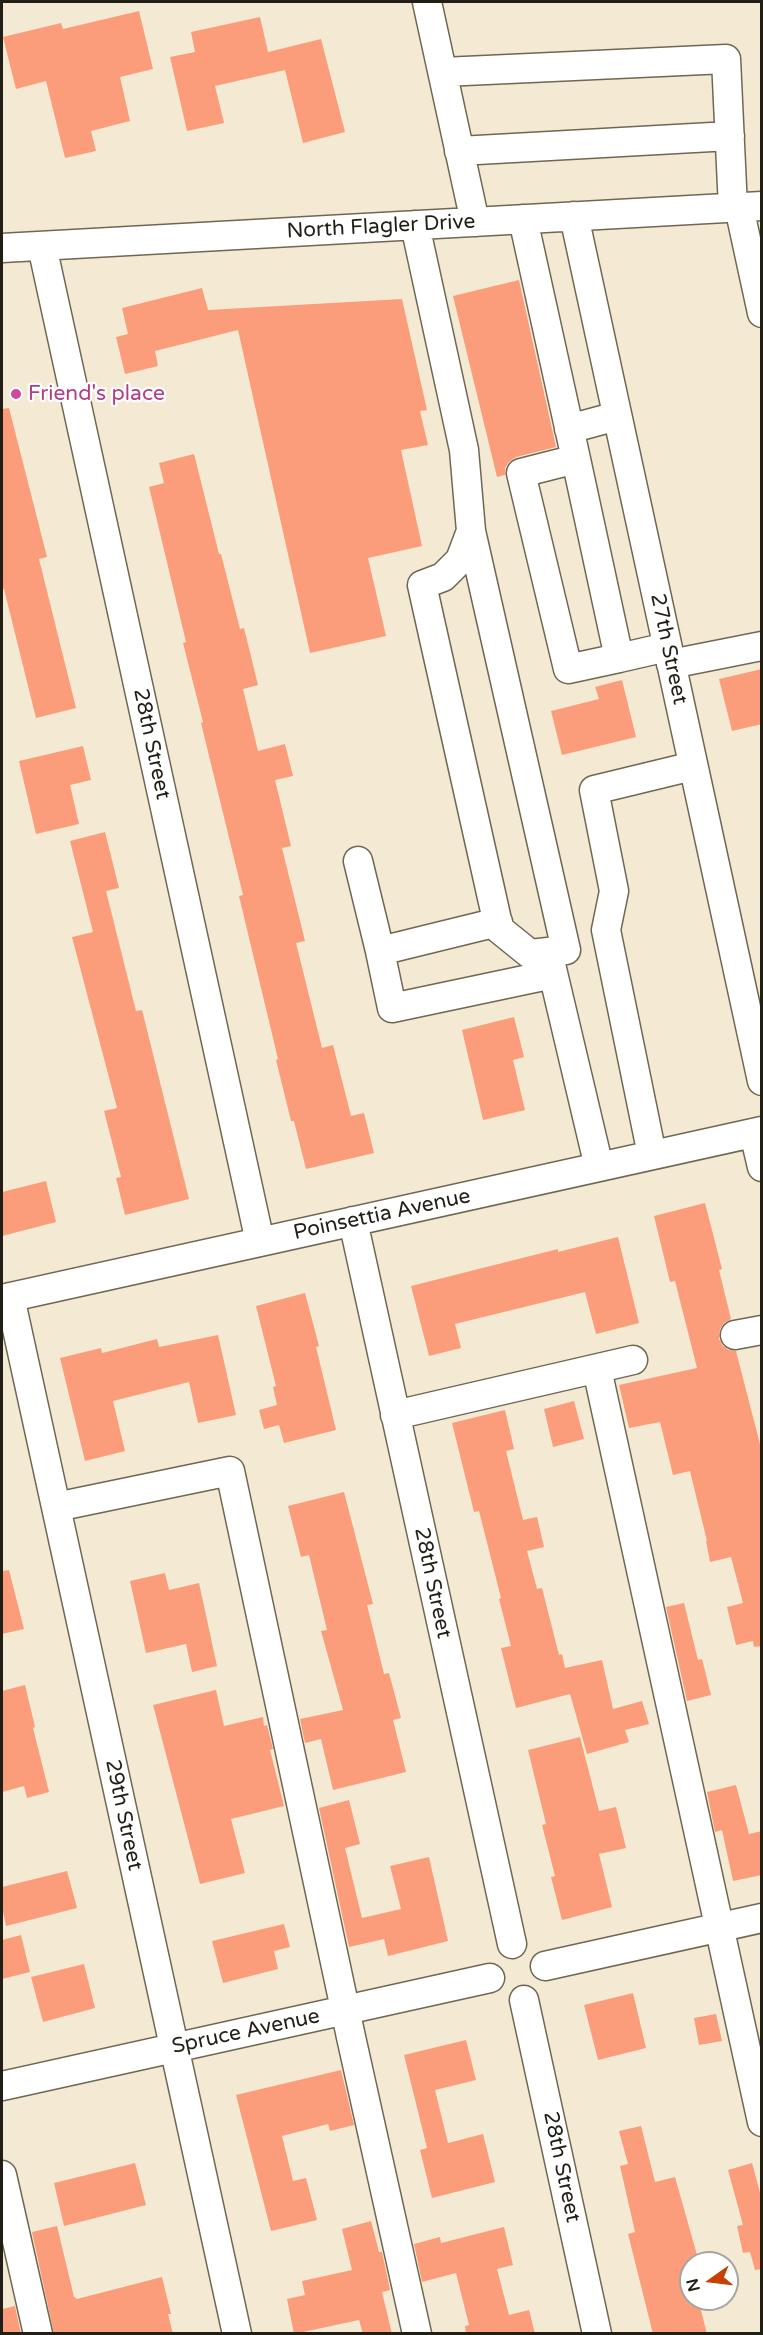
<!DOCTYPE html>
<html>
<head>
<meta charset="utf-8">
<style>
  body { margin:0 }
  #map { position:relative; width:763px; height:2335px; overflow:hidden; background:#f4ead3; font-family:"Varela Round",sans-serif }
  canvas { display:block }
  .frame { position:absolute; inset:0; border:3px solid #211e16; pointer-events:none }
  .north { position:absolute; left:679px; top:2251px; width:60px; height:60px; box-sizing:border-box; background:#fff; border:2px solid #a6a5a2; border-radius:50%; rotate:256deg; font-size:16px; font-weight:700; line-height:24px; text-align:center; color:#211e16 }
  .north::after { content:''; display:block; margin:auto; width:21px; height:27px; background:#c74103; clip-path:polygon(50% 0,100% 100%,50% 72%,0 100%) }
</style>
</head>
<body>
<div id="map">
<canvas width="763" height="2335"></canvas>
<div class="frame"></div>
<div class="north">N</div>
</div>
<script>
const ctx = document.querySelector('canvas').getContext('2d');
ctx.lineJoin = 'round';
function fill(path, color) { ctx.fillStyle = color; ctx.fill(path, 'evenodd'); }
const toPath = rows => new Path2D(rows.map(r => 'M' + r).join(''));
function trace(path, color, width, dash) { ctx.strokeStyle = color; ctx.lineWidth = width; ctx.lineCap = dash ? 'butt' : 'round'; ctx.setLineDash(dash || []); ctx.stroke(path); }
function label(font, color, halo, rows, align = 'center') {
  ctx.font = font + ' "Varela Round",sans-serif'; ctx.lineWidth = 4.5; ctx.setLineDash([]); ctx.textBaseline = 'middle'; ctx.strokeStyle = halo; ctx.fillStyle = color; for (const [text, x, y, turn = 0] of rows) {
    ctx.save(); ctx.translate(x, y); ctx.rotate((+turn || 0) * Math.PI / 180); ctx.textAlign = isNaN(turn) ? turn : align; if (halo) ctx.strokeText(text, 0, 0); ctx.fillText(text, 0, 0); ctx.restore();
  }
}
const building = toPath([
  [139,11,153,69,120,77,130,121,91,131,96,151,65,158,46,81,16,89,3,37,61,23,63,29],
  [260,17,268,52,321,39,345,132,303,143,285,70,215,86,224,123,187,131,170,57,195,52,191,32],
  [519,280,556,447,516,457,509,462,505,468,505,475,497,477,453,296],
  [202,288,208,310,402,299,427,410,420,411,428,445,401,450,422,546,368,558,386,636,310,653,238,330,155,351,158,366,125,374,116,337,128,334,122,308],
  [9,408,47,557,39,559,76,708,36,718,4,589,2,589,2,409],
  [194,454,219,554,221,554,240,629,244,628,258,685,243,689,258,751,285,744,293,776,275,780,291,846,282,848,305,941,296,943,322,1048,333,1045,351,1116,364,1113,374,1153,306,1169,294,1121,291,1121,276,1060,278,1059,239,896,243,895,201,723,203,722,183,643,186,642,149,487,164,483,159,463],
  [762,669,762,724,732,731,719,679],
  [622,680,636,737,562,755,551,711,599,699,595,687],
  [83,746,91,780,70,785,79,824,36,834,19,761],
  [105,832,119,888,106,891,136,1011,142,1010,189,1199,125,1215,116,1178,121,1177,104,1111,117,1108,72,937,93,932,70,841],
  [514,1017,524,1057,513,1060,525,1110,483,1120,462,1030],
  [46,1181,56,1222,2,1236,2,1192],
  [705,1203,722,1269,719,1270,731,1319,724,1323,720,1329,719,1339,723,1346,729,1350,736,1351,762,1452,762,1646,754,1647,753,1641,736,1645,727,1607,743,1603,731,1557,710,1562,706,1541,707,1541,690,1471,673,1475,660,1422,629,1428,619,1385,697,1368,675,1281,670,1282,654,1216],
  [618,1237,639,1323,596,1334,585,1292,455,1324,461,1348,429,1356,411,1286,558,1249,558,1252],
  [305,1293,319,1346,316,1347,336,1430,284,1443,279,1425,264,1429,259,1410,277,1405,273,1387,276,1386,256,1306],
  [218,1335,236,1415,198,1423,189,1382,113,1401,125,1451,85,1461,60,1358,101,1348,102,1353,157,1339,159,1347],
  [574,1401,584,1439,553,1447,544,1409],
  [505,1410,514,1449,506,1451,523,1520,537,1517,544,1547,527,1551,537,1589,542,1588,559,1655,562,1654,565,1668,602,1660,613,1709,642,1701,649,1724,625,1730,629,1742,587,1754,570,1694,516,1708,501,1648,511,1646,499,1599,501,1598,479,1511,474,1512,452,1423],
  [344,1492,373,1604,367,1605,384,1674,389,1673,401,1718,393,1720,406,1772,333,1790,321,1739,305,1743,300,1719,343,1710,321,1631,327,1630,309,1555,301,1557,288,1506],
  [9,1570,24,1629,2,1634,2,1571],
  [165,1573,169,1590,199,1583,217,1666,192,1672,186,1644,146,1653,130,1581],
  [684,1603,698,1660,702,1659,711,1695,687,1701,666,1607],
  [25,1685,35,1727,33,1728,49,1792,27,1798,24,1786,2,1792,2,1691],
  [216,1690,224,1726,263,1717,264,1726,267,1725,273,1749,270,1750,284,1806,231,1819,245,1873,200,1884,153,1705],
  [580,1737,599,1811,616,1807,626,1848,599,1854,612,1907,562,1920,551,1877,555,1876,542,1825,546,1824,528,1750],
  [736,1785,749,1834,762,1831,762,1875,733,1881,722,1830,715,1832,707,1792],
  [349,1800,360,1844,345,1848,362,1918,401,1909,390,1866,429,1857,448,1941,388,1956,384,1939,349,1947,319,1808],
  [67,1871,77,1908,6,1926,2,1906,2,1887],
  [284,1924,290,1947,274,1951,278,1969,223,1983,212,1941],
  [21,1935,30,1972,2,1979,2,1940],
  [84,1964,95,2008,43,2022,31,1977],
  [633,1993,646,2048,598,2060,584,2005],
  [716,2014,722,2041,699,2045,694,2018],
  [466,2040,476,2080,435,2090,448,2143,483,2134,495,2182,432,2198,420,2150,427,2148,404,2055],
  [341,2070,354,2125,330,2131,328,2124,282,2136,293,2181,306,2178,317,2220,271,2231,236,2095],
  [641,2126,655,2182,675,2177,697,2255,691,2257,691,2299,698,2299,707,2334,653,2334,628,2234,635,2232,620,2166,628,2164,619,2131],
  [135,2163,146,2205,64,2226,54,2183],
  [752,2163,762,2200,762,2269,755,2270,750,2252,743,2253,737,2226,743,2225,728,2170],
  [371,2221,379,2252,382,2252,390,2290,382,2292,392,2334,363,2334,359,2320,294,2334,287,2299,305,2295,302,2281,352,2270,342,2229],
  [57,2226,74,2297,77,2299,162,2277,171,2314,168,2314,173,2334,54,2334,32,2232],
  [504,2227,513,2265,497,2269,509,2315,529,2310,535,2334,466,2334,465,2326,469,2325,456,2273,422,2282,414,2244,440,2237,441,2243],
  [15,2306,21,2334,2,2334,2,2309]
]);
const minor = toPath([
  [427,2,475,222],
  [443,72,726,59,733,208],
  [459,151,730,136],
  [739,207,762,313],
  [574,216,762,1081],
  [523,219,576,459,619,658,568,669,521,473,576,459],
  [415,225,464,450,471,531,460,560,443,577,422,585,499,929,530,954,566,950,471,531],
  [42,246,260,1242],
  [2,248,762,206],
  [569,429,617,416],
  [619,658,667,647],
  [671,664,762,646],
  [358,861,380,951],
  [498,922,380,951,392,1008,553,974],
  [549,956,599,1167],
  [754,1133,762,1167],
  [652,1155,606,930,614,891,594,790,693,766],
  [353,1221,512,1944],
  [10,1297,237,2334],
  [2,1299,762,1131],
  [735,1335,762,1330],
  [597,1369,762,2122],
  [395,1415,633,1360],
  [56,1507,230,1471,351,2037,417,2334],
  [545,1966,762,1918],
  [524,2000,597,2334],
  [2,2086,490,1978],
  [2,2175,38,2334]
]);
const markers = [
  [16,394,6,"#d1479c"]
];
const streetNames = [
  ["North Flagler Drive",381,227,-3],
  ["27th Street",668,649,78],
  ["28th Street",151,744,78],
  ["Poinsettia Avenue",382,1215,-12],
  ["28th Street",432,1583,78],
  ["29th Street",123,1815,78],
  ["Spruce Avenue",246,2032,-12],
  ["28th Street",561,2167,78]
];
const hotelNames = [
  ["Friend's place",28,394]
];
fill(building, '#fb9d7b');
trace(minor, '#6f6753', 31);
trace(minor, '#fff', 28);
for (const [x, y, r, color] of markers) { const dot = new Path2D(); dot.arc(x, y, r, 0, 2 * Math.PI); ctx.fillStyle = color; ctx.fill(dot); trace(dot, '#fff', 2); }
label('21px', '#211e16', '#fff', streetNames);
label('21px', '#b23c85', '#fff', hotelNames, 'left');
</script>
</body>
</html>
